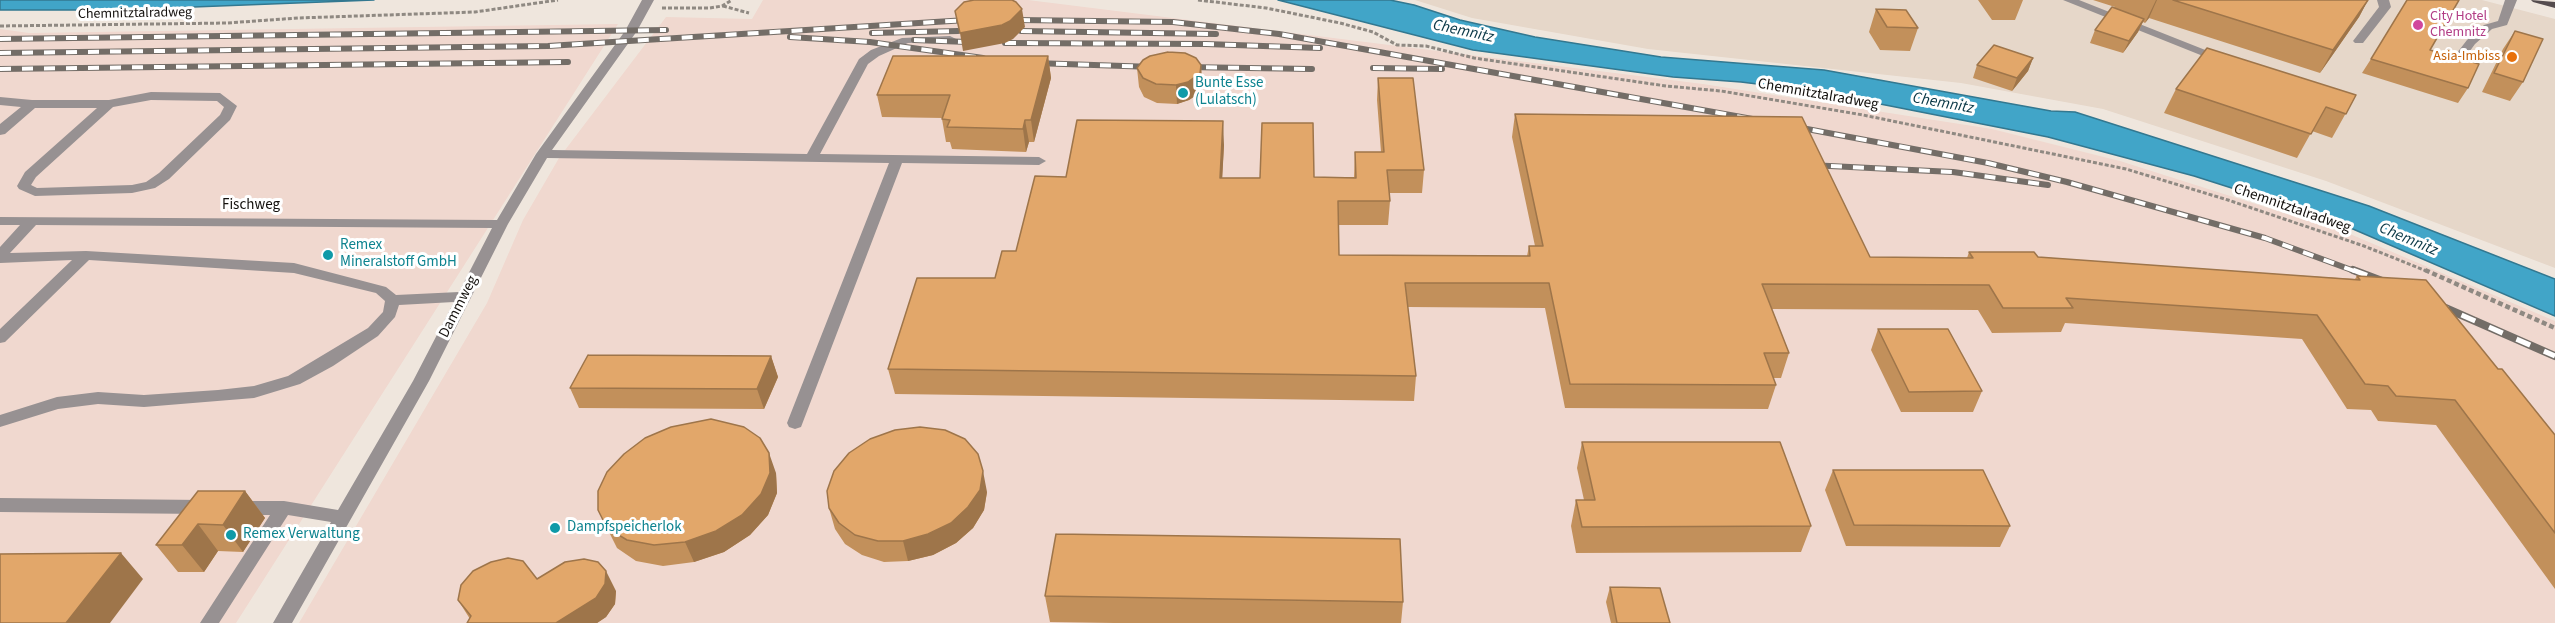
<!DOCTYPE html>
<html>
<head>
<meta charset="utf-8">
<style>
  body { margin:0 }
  canvas { display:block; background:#efe6dd }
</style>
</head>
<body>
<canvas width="2555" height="623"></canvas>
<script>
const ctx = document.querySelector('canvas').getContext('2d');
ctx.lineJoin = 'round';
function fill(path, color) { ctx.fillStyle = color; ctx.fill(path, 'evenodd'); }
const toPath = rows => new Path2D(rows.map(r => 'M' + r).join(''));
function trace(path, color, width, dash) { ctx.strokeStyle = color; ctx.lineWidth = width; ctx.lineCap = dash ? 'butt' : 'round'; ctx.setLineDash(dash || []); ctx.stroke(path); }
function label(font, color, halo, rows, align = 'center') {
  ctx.font = font + ' "Source Sans 3",sans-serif'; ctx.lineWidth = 6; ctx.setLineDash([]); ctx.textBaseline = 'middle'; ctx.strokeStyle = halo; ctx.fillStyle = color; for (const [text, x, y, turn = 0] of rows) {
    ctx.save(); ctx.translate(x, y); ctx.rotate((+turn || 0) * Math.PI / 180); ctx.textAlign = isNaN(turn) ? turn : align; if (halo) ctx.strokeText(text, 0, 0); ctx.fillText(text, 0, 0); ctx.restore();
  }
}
const built = toPath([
  [1415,0,2482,0,2555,19,2555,268,2326,181,2103,109,1961,83,1648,49,1472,18]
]);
const industrial = toPath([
  [763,0,1028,0,1703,84,1992,129,2120,161,2350,234,2555,321,2555,623,299,623,487,303,523,220,559,158,666,17,752,19],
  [618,24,236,623,0,623,0,29,29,33]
]);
const water = toPath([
  [0,0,374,0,116,10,0,10,0,0],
  [1278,0,1390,0,1414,5,1460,20,1535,37,1661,57,1824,70,2051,111,2075,112,2369,206,2555,279,2555,316,2332,220,2194,176,2048,137,1814,91,1741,82,1673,77,1473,50,1278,0]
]);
const pathFar1 = toPath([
  [1198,0,1266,8,1340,23,1373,32,1397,45,1426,46,1474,58,1666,86,1721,91,1863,115,2126,169,2228,200,2364,246,2429,272],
  [723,6,749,13],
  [662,8,710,8,722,6,732,0],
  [0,26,227,23,298,18,475,12,558,0]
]);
const path = toPath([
  [2425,270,2555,328]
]);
const minor = toPath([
  [642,0,654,0,637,31,552,150,807,154,859,59,871,50,902,38,950,36,956,39,954,41,908,43,879,56,868,64,820,154,1039,157,1046,161,1039,165,902,163,801,427,795,429,789,427,787,423,889,163,547,158,508,224,429,381,292,623,273,623,331,522,288,515,219,623,200,623,270,515,237,515,231,513,228,508,231,503,237,501,284,501,338,510,413,381,454,302,399,305,395,317,378,336,333,366,300,384,254,398,144,407,98,404,58,409,0,427,0,415,57,397,98,392,144,395,218,390,254,386,288,376,368,328,383,312,385,301,376,293,294,273,89,260,5,342,0,343,0,329,72,260,0,263,0,247,20,225,0,225,0,217,497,220,536,154,625,31,642,0],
  [36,225,492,228,459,292,396,295,386,287,294,263,86,251,10,253,36,225],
  [2063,0,2079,0,2228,59,2226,62,2218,62,2063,0],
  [2377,0,2389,0,2391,7,2363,43,2355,43,2353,41,2379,7,2377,0],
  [2505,0,2517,0,2507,25,2492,29,2475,44,2456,70,2448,70,2446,67,2467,40,2484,25,2498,21,2505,0],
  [151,92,220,93,237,106,230,120,169,179,155,188,132,193,35,196,19,189,17,186,25,172,97,108,35,108,5,134,0,135,0,124,21,107,0,105,0,97,32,100,109,100,151,92],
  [151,100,217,101,224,107,220,115,159,173,146,182,132,185,37,188,31,185,36,177,113,107,151,100],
  [0,498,204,500,210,502,213,507,210,512,204,514,0,512,0,498]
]);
const major = toPath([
  [2531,0,2555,2,2555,8,2533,2,2531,0]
]);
const railFar1 = toPath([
  [1019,20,1173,22,1279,34,1758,120],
  [1021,31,1216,34],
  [872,33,958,31],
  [790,37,870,42,983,58],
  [0,39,666,30],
  [914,40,968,42],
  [1005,43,1206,44,1320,48],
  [0,53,548,46,967,20],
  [1034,63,1154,67],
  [1184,67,1312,69],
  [1373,68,1442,69],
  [0,69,568,62],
  [1791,126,1988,163,2067,182,2265,238,2357,272],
  [1809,165,1953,172,2048,185]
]);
const rail = toPath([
  [2353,270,2390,284],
  [2434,303,2555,356]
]);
const wall = toPath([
  [1978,0,2023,0,2015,20,1992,20],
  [2093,0,2368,0,2359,17,2320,73,2149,18,2145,23,2143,22,2138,32,2123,53,2090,43,2095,30,2115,7],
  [1876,9,1918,28,1910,51,1880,50,1869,32],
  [2515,31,2523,82,2510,101,2482,92,2503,49],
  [2430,50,2468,88,2458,103,2362,73,2371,59],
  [1048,56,1051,78,1034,142,1029,142,1026,152,952,149,950,142,946,142,942,119,943,118,882,117,877,95],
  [2033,58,2028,71,2012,91,1973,78,1977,65],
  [1201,65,1202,84,1201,92,1189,100,1177,104,1157,103,1144,97,1139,87,1137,68],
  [1378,78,1424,170,1422,193,1389,193,1390,201,1388,225,1338,225,1339,255,1527,256,1529,246,1535,246,1512,137,1515,114,1870,257,1967,258,1969,252,2290,275,2355,279,2357,276,2498,369,2555,435,2555,589,2436,425,2378,421,2371,410,2347,409,2302,339,2065,323,2061,332,1992,333,1978,310,1772,309,1789,353,1781,378,1773,378,1776,385,1768,409,1565,408,1545,308,1408,307,1416,376,1414,401,895,394,888,369,995,278,1016,251,1066,177,1224,145,1222,178,1354,177,1355,152,1381,152,1377,100],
  [2176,89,2356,95,2332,138,2312,131,2297,158,2164,113],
  [1878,329,1982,391,1973,412,1901,412,1871,350],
  [771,356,778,377,764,409,579,408,570,388],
  [1582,442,1811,526,1801,552,1576,553,1571,526,1576,500,1584,500,1577,468],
  [1833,470,2010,526,2000,547,1846,546,1825,490],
  [776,473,777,493,768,515,750,535,724,552,694,562,663,566,636,561,617,548,598,510],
  [245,491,265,518,243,552,218,551,204,572,178,572,156,545],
  [987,492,984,510,973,528,956,543,933,555,908,561,884,562,862,555,845,544,835,529,829,508],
  [537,579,616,591,615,604,606,617,597,623,467,623,470,619,458,600],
  [1610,587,1670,623,1611,623,1606,602],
  [1045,596,1403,602,1401,623,1114,623,1050,622]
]);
const shadedWall = toPath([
  [2156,0,2157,0,2149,18,2145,23],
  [2368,0,2359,17,2320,73,2333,50],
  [1022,9,1025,27,1013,39,1005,43,963,51,960,33],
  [2144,19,2138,32,2123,53,2129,41],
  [1048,56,1051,78,1034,142,1031,120],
  [2033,58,2028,71,2012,91,2017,78],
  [1201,65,1202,84,1201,92,1189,100,1177,104,1176,85],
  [1025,120,1029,142,1026,152,1023,129],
  [1223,121,1224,145,1221,201,1220,178],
  [771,356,778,377,764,409,757,389],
  [769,453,776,473,777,493,768,515,750,535,724,552,694,562,685,542],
  [983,471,987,492,984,510,973,528,956,543,933,555,908,561,903,541],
  [245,491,265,518,243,552,223,525],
  [198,524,218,551,204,572,182,545],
  [121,553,143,579,110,623,66,623],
  [606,571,616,591,615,604,606,617,597,623,556,623]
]);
const building = toPath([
  [974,0,1012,0,1016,2,1022,9,1010,21,1002,25,960,33,955,11,964,2,974,0],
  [2173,0,2368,0,2333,50,2173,0],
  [2407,0,2459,0,2430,50,2479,64,2468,88,2371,59,2407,0],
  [2112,7,2144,19,2129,41,2095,30,2112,7],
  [1876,9,1906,10,1918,28,1887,27,1876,9],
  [2515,31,2543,39,2523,82,2494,73,2515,31],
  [1994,45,2033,58,2017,78,1977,65,1994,45],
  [2207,48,2356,95,2346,114,2326,107,2311,134,2176,89,2207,48],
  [1168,52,1185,53,1196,58,1201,65,1200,73,1188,82,1176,85,1156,84,1143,78,1137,68,1143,60,1150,56,1168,52],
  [893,56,1048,56,1031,120,1025,120,1023,129,947,127,950,120,942,119,950,95,877,95,893,56],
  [1378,78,1413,78,1424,170,1387,170,1390,201,1338,201,1339,255,1530,256,1529,246,1543,246,1515,114,1802,117,1870,257,1973,258,1969,252,2034,252,2038,257,2360,280,2357,276,2426,280,2498,369,2502,369,2555,435,2555,533,2455,400,2396,396,2388,386,2365,384,2317,315,2066,298,2073,308,2003,308,1989,285,1762,284,1789,353,1764,353,1776,385,1570,384,1549,283,1405,283,1416,376,888,369,917,278,995,278,1002,251,1016,251,1035,176,1066,177,1077,120,1223,121,1220,178,1260,178,1262,123,1313,123,1314,177,1356,178,1355,152,1384,152,1378,78],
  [1878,329,1948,329,1982,391,1909,392,1878,329],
  [588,355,771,356,757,389,570,388,588,355],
  [711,419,744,427,760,438,769,453,770,473,761,494,742,515,716,531,685,542,654,545,627,540,607,528,598,510,598,491,607,472,624,454,645,438,671,427,711,419],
  [920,427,945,430,965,439,978,454,983,471,980,490,968,507,951,523,928,534,903,541,878,541,855,535,839,523,829,508,827,491,834,471,849,453,870,439,895,430,920,427],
  [1582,442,1780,442,1811,526,1582,527,1576,500,1595,500,1582,442],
  [1833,470,1983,470,2010,526,1854,525,1833,470],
  [198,491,245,491,223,525,198,524,182,545,156,545,198,491],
  [1056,534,1400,539,1403,602,1045,596,1056,534],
  [121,553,66,623,0,623,0,554,121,553],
  [508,558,523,561,537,579,565,562,584,559,598,562,606,571,605,584,596,598,556,623,467,623,471,616,458,600,461,585,473,571,491,562,508,558],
  [1610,587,1660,588,1670,623,1617,623,1610,587]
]);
const markers = [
  [2418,25,6,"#d1479c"],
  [2512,57,6,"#e8710a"],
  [1183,93,6,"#0f9aa8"],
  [328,255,6,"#0f9aa8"],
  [555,528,6,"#0f9aa8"],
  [231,535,6,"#0f9aa8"]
];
const farStreetnames = [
  ["Chemnitztalradweg",135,14,-1]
];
const farHotelnames = [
  ["City Hotel",2430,17],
  ["Chemnitz",2430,33]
];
const farFoodnames = [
  ["Asia-Imbiss",2500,57]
];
const cultureNames = [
  ["Bunte Esse",1195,84],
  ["(Lulatsch)",1195,101],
  ["Remex",340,246],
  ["Mineralstoff GmbH",340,263],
  ["Dampfspeicherlok",567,528],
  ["Remex Verwaltung",243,535]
];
const streetNames = [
  ["Chemnitztalradweg",1818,95,10],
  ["Fischweg",251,206],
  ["Chemnitztalradweg",2292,209,19],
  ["Dammweg",459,307,-63]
];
const waterNames = [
  ["Chemnitz",1463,32,12],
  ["Chemnitz",1943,104,10],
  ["Chemnitz",2408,240,23]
];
fill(built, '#e6d7c9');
fill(industrial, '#f0d8cf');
fill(water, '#41a5c8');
trace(water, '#337890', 1.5);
trace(pathFar1, '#8f8982', 3, [4, 2]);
trace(path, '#8f8982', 4.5, [5, 3]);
fill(minor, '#979192');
fill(major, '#554c4e');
trace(railFar1, '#736d67', 6);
trace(rail, '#736d67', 8);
trace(railFar1, '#fff', 4, [11]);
trace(rail, '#fff', 5, [15]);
fill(wall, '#c2905b');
fill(shadedWall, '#9e754a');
fill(building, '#e2a76a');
trace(building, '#9e754a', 1.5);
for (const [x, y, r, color] of markers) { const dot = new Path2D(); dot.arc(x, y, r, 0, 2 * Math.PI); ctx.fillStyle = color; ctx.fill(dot); trace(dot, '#fff', 2); }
label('14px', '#13100d', '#fff', farStreetnames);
label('14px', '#b23c85', '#fff', farHotelnames, 'left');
label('14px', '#c56008', '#fff', farFoodnames, 'right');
label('15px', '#0d838f', '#fff', cultureNames, 'left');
label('15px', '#13100d', '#fff', streetNames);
label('italic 16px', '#083645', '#fff', waterNames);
</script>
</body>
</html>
